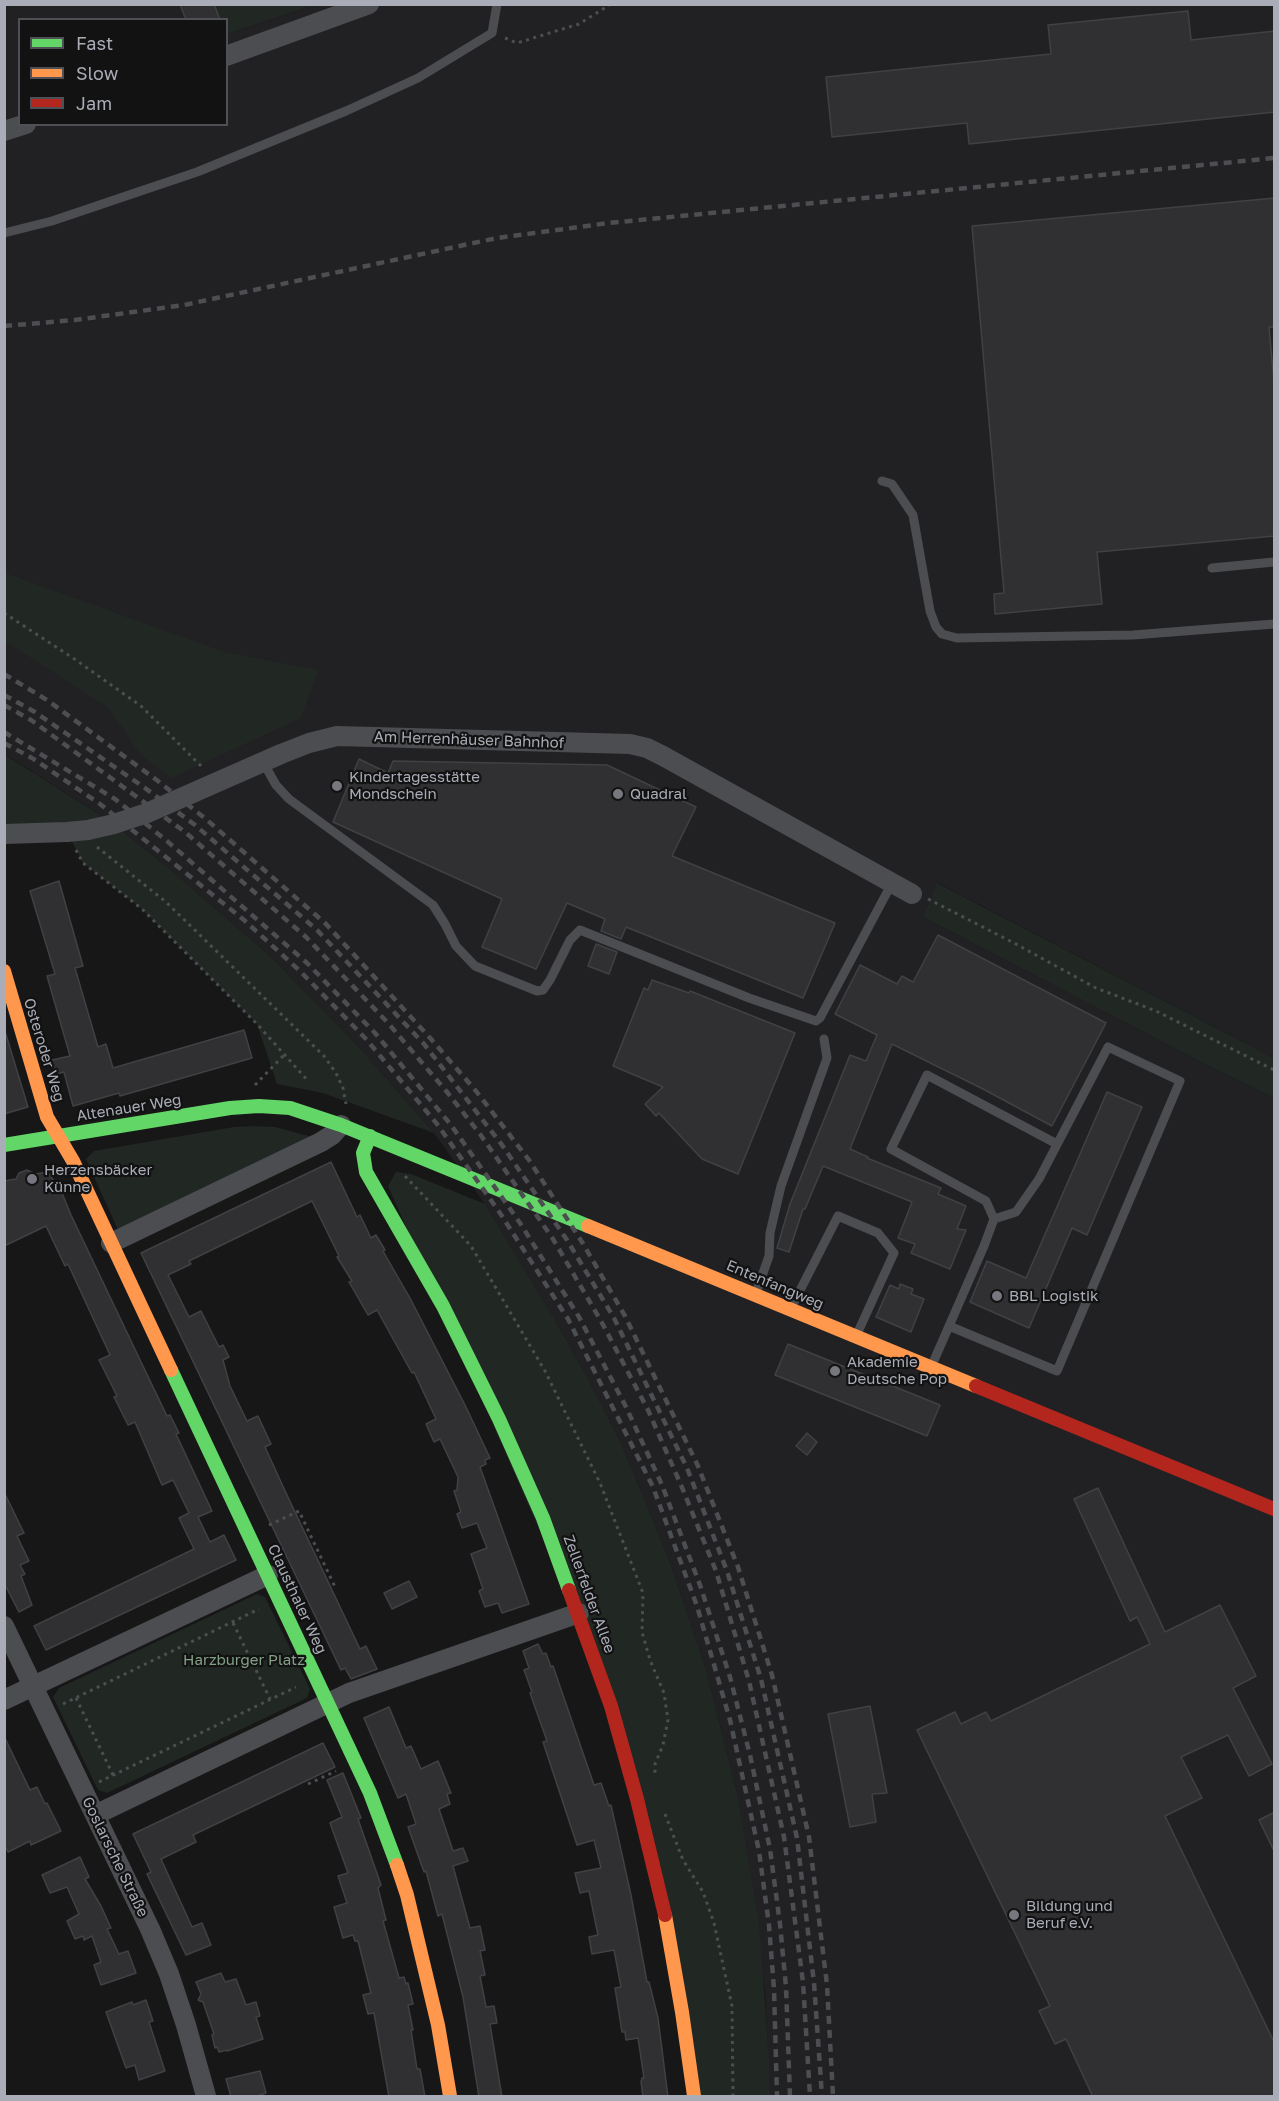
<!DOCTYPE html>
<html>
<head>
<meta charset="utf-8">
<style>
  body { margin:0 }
  #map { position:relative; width:1279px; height:2101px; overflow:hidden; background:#171718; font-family:"Golos Text",sans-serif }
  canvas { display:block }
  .frame { position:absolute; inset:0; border:6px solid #aaadb7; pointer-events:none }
  .legend { position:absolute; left:18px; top:18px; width:210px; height:108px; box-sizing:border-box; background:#121213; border:2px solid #4f5055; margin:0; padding:8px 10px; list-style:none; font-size:18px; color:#aaadb7 }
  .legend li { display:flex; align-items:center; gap:12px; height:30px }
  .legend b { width:30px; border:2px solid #4f5055 }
</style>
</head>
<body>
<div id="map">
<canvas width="1279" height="2101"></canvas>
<div class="frame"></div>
<ul class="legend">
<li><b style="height:8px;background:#63d668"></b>Fast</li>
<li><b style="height:8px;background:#ff974d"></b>Slow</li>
<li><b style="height:8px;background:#b3261e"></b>Jam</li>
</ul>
</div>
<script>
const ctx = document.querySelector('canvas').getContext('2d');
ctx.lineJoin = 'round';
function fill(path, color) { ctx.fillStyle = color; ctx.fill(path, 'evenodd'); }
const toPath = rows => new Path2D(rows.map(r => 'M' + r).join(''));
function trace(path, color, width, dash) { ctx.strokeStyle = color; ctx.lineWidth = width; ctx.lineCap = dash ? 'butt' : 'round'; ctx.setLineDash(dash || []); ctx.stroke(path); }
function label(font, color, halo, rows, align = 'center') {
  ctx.font = font + ' "Golos Text",sans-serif'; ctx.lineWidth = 4.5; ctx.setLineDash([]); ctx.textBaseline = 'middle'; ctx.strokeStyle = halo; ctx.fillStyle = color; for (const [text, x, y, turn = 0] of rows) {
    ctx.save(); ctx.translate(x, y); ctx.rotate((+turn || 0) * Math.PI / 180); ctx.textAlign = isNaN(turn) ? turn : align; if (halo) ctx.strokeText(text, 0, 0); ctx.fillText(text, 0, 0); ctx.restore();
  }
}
const built = toPath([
  [4,5,214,5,220,19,20,20,20,124,226,124,227,34,313,5,1274,5,1274,1058,938,883,923,917,1203,1063,1274,1098,1274,2096,770,2096,765,1992,737,1793,706,1669,668,1557,644,1498,620,1441,587,1377,554,1318,485,1204,434,1133,358,1046,272,958,172,871,114,824,5,754]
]);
const green = toPath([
  [214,5,313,5,227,34,226,20,220,19],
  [5,573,224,652,318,670,301,718,171,778,140,754,109,708,5,641],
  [4,754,114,824,172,871,272,958,358,1046,434,1133,323,1093,277,1084,257,1024,142,909,83,863,67,832,5,834],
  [937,883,1274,1058,1274,1098,1203,1063,923,917],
  [255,1126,275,1127,312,1137,119,1232,86,1159,94,1151,234,1127],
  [396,1172,411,1174,485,1204,554,1318,587,1377,620,1441,644,1498,668,1557,706,1669,737,1793,759,1924,769,2059,770,2096,700,2096,616,1704,388,1186],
  [257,1594,265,1597,310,1689,307,1698,107,1793,98,1790,53,1697,59,1688]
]);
const building = toPath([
  [180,4,214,4,220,20,186,20,180,4],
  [1188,11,1191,40,1275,31,1275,112,969,144,967,123,832,137,826,77,1051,54,1048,25,1188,11],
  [1275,198,1275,327,1269,327,1275,393,1275,536,1097,552,1102,604,995,614,994,594,1004,593,972,226,1275,198],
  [359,759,388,773,393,761,607,765,696,807,672,856,835,923,803,998,626,927,621,939,601,931,605,919,567,903,536,969,482,947,502,899,333,822,359,759],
  [59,881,83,966,75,968,98,1047,106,1044,113,1068,244,1030,252,1058,120,1096,119,1093,73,1106,64,1072,56,1074,52,1060,70,1056,47,976,55,974,30,891,59,881],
  [938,935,1106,1023,1052,1126,983,1089,892,1044,850,1149,868,1157,867,1158,941,1188,938,1194,966,1206,957,1229,966,1230,950,1269,911,1253,915,1244,898,1238,912,1202,823,1166,805,1209,803,1209,789,1252,777,1248,790,1204,850,1055,866,1061,877,1035,835,1014,860,965,897,984,902,976,913,982,938,935],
  [596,944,617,952,609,974,588,966,596,944],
  [652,980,689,993,690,991,795,1033,738,1174,702,1159,659,1113,656,1116,645,1104,663,1087,613,1066,644,988,648,990,652,980],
  [4,1028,28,1107,4,1114,4,1028],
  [1107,1092,1142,1107,1087,1235,1072,1228,1029,1328,970,1302,987,1261,1026,1278,1107,1092],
  [331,1162,357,1217,360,1215,371,1238,376,1235,385,1250,383,1251,411,1300,465,1405,490,1458,485,1460,486,1464,480,1467,529,1604,502,1613,498,1603,485,1607,479,1591,483,1589,471,1554,487,1548,477,1523,462,1528,457,1514,461,1512,454,1491,457,1490,458,1477,440,1439,434,1442,426,1424,436,1419,414,1372,412,1373,377,1310,368,1315,349,1282,352,1281,337,1257,339,1256,312,1201,189,1261,191,1264,168,1275,189,1317,201,1311,219,1347,223,1345,229,1357,223,1360,230,1386,247,1421,258,1416,271,1444,265,1447,286,1493,360,1649,366,1646,377,1669,351,1679,345,1668,341,1670,141,1253,331,1162],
  [27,1170,35,1174,48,1172,62,1193,71,1215,142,1364,167,1416,170,1415,179,1433,176,1434,212,1511,198,1517,210,1542,224,1535,236,1560,46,1650,34,1626,194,1549,179,1518,189,1513,173,1480,162,1485,135,1422,128,1425,114,1397,117,1396,99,1360,110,1355,68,1264,65,1266,46,1226,4,1246,4,1181,16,1179,19,1173,27,1170],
  [900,1284,913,1289,911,1294,924,1299,911,1332,876,1317,890,1285,899,1289,900,1284],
  [788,1344,940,1405,927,1436,775,1375,788,1344],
  [807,1433,817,1442,807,1455,796,1446,807,1433],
  [1098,1488,1165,1632,1220,1605,1256,1676,1233,1688,1272,1764,1249,1776,1228,1735,1181,1757,1202,1798,1165,1816,1275,2044,1275,2097,1093,2097,1066,2039,1055,2044,1039,2011,1050,2006,917,1730,955,1712,961,1724,986,1712,991,1721,1150,1644,1137,1617,1130,1621,1074,1499,1098,1488],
  [4,1492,24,1533,17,1536,29,1561,20,1565,25,1574,21,1576,32,1605,19,1612,4,1583,4,1492],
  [409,1581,417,1597,392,1609,384,1593,409,1581],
  [538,1644,543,1654,546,1653,551,1667,553,1666,594,1785,601,1783,609,1806,611,1805,631,1895,647,1982,649,1982,658,2018,668,2097,643,2097,641,2082,642,2078,644,2078,638,2038,626,2040,625,2032,622,2032,615,1988,621,1987,614,1950,592,1954,589,1937,598,1935,589,1891,580,1893,575,1873,601,1868,594,1840,577,1845,543,1742,547,1741,530,1693,532,1692,524,1670,529,1668,523,1651,538,1644],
  [870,1706,887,1793,872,1794,876,1822,850,1827,828,1714,870,1706],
  [389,1707,406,1748,411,1746,421,1769,438,1761,451,1793,447,1794,450,1804,439,1809,453,1851,463,1848,468,1861,453,1866,470,1928,480,1926,485,1950,480,1951,485,1975,480,1976,486,2007,494,2006,497,2023,490,2024,502,2097,479,2097,463,1997,442,1914,438,1916,426,1871,424,1872,408,1827,416,1824,406,1794,398,1798,364,1718,389,1707],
  [4,1736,30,1790,37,1787,45,1804,47,1803,61,1831,31,1845,30,1841,8,1852,4,1844,4,1736],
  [323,1743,335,1767,193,1835,196,1842,161,1859,192,1927,202,1923,211,1945,186,1955,147,1874,151,1872,133,1834,323,1743],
  [343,1773,361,1818,358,1819,381,1885,378,1888,386,1920,383,1921,399,1978,404,1977,406,1984,408,1983,413,2004,408,2005,413,2030,411,2030,417,2069,420,2069,425,2097,389,2097,374,2013,368,2014,363,1995,371,1993,358,1941,355,1941,353,1935,343,1938,334,1907,347,1903,338,1876,348,1873,330,1823,342,1817,327,1780,343,1773],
  [1275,1812,1275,1853,1259,1820,1275,1812],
  [80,1857,89,1877,85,1879,101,1906,111,1928,107,1929,119,1954,128,1951,136,1973,101,1985,94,1965,101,1962,92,1936,84,1940,83,1936,75,1939,67,1921,79,1914,67,1887,50,1893,42,1875,80,1857],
  [221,1973,225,1982,236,1979,246,2005,256,2002,260,2016,256,2017,263,2039,227,2051,227,2050,219,2052,217,2047,215,2048,212,2035,214,2034,203,2002,198,2000,201,1994,196,1982,221,1973],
  [146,2000,153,2021,149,2022,165,2071,139,2080,135,2065,126,2068,106,2012,132,2002,133,2005,146,2000],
  [260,2071,266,2093,254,2097,231,2097,226,2079,260,2071]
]);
const path = toPath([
  [505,38,517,43,579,24,611,4],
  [4,613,73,658,141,706,204,769],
  [97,847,166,902,324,1056,336,1073,343,1088,346,1104],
  [76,850,83,863,142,909,257,1024,309,1082],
  [928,899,1014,943,1096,988,1156,1011,1274,1070],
  [255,1085,285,1054],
  [405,1176,471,1246,545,1371,600,1483,643,1593,642,1632,650,1660,664,1693,668,1720,663,1745,655,1764,655,1776],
  [269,1525,299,1511,335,1587],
  [233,1623,270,1699],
  [76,1698,113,1775],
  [63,1704,259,1609],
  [99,1782,296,1687],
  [308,1784,336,1771],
  [665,1814,683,1860,703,1892,714,1923,732,2006,733,2096]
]);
const lane = toPath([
  [4,233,52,221,197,172,346,111,418,78,492,33,497,4],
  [882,481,892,484,913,515,930,611,936,627,942,634,957,638,1133,635,1274,624],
  [1212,568,1274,562],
  [263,762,276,785,289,799,433,905,445,924,456,946,475,966,537,991,543,990,550,980,570,940,580,930,749,998,816,1021,820,1018,892,883],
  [756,1293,769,1256,770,1233,781,1186,827,1058,824,1039],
  [791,1308,838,1216,878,1233,894,1253,857,1334],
  [949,1326,1057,1371,1180,1081,1108,1047,1039,1179,1016,1212,994,1219],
  [932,1365,984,1246,994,1219,986,1201,891,1149,927,1075,1057,1144]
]);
const street = toPath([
  [226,56,369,4],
  [4,131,26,124],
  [4,834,67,832,88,830,114,824,147,813,281,754,309,743,337,736,630,744,647,748,663,756,912,894],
  [111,1243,321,1142,332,1135,341,1125],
  [4,1626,150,1929,169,1974,186,2025,206,2096],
  [4,1700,268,1575],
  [95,1815,349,1693,579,1613]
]);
const fast = toPath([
  [370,1136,363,1153,366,1172,443,1306,499,1419,543,1518,569,1590],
  [4,1145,230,1108,259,1106,290,1108,341,1125,588,1226],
  [171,1370,370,1793,397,1865]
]);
const slow = toPath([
  [4,971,47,1117,73,1161,171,1370],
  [588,1226,976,1386],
  [397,1865,407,1895,438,2025,450,2096],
  [665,1915,682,2012,694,2096]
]);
const jam = toPath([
  [976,1386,1274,1509],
  [569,1590,611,1706,637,1799,665,1915]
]);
const rail = toPath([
  [4,326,75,320,184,305,497,238,609,223,1274,158],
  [4,674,47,700,158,781,207,820,326,924,431,1039,476,1091,529,1160,582,1242,625,1316,698,1466,738,1567,772,1675,809,1837,827,1985,833,2096],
  [4,695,35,712,145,788,195,825,317,930,424,1044,502,1145,567,1240,614,1318,687,1468,727,1571,761,1679,797,1838,814,1983,822,2096],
  [4,705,31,720,185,832,306,937,388,1023,447,1092,480,1134,553,1239,601,1321,648,1410,681,1485,716,1571,749,1681,784,1837,803,1982,810,2096],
  [4,732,115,799,167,841,307,963,375,1033,451,1125,520,1223,579,1317,626,1407,662,1485,700,1585,730,1677,750,1755,770,1849,780,1924,786,1987,790,2096],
  [4,743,32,758,100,804,244,920,300,971,366,1039,437,1124,500,1213,568,1319,653,1487,697,1606,730,1720,759,1851,769,1925,774,1989,777,2096]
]);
const markers = [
  [337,786,6,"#77787f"],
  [618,794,6,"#77787f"],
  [32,1179,6,"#77787f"],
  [997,1296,6,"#77787f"],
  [835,1371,6,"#77787f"],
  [1014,1915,6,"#77787f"]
];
const streetNames = [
  ["Am Herrenhäuser Bahnhof",469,740,2],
  ["Osteroder Weg",44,1050,73],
  ["Altenauer Weg",129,1108,-9],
  ["Entenfangweg",775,1285,23],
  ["Zellerfelder Allee",589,1594,70],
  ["Clausthaler Weg",297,1599,65],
  ["Goslarsche Straße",115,1857,64]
];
const poiNames = [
  ["Kindertagesstätte",349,777],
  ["Mondschein",349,794],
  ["Quadral",630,794],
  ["Herzensbäcker",44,1170],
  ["Künne",44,1187],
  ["BBL Logistik",1009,1296],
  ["Akademie",847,1362],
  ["Deutsche Pop",847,1379],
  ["Bildung und",1026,1906],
  ["Beruf e.V.",1026,1923]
];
const parkNames = [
  ["Harzburger Platz",244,1660]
];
fill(built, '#212123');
fill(green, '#212723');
fill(building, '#303032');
trace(building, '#404144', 1.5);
trace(path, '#4d4e51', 3, [3, 4.5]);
trace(lane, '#4c4d50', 9);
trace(street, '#4c4d50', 20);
trace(fast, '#63d668', 14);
trace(slow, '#ff974d', 14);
trace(jam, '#b3261e', 14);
trace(rail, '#4d4e51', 4.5, [8, 6]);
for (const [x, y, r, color] of markers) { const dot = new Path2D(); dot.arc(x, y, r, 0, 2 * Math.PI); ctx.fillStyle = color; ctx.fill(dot); trace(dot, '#121213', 2); }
label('15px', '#aaadb7', '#121213', streetNames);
label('15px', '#aaadb7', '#121213', poiNames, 'left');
label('15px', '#83a087', '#121213', parkNames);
</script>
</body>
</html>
